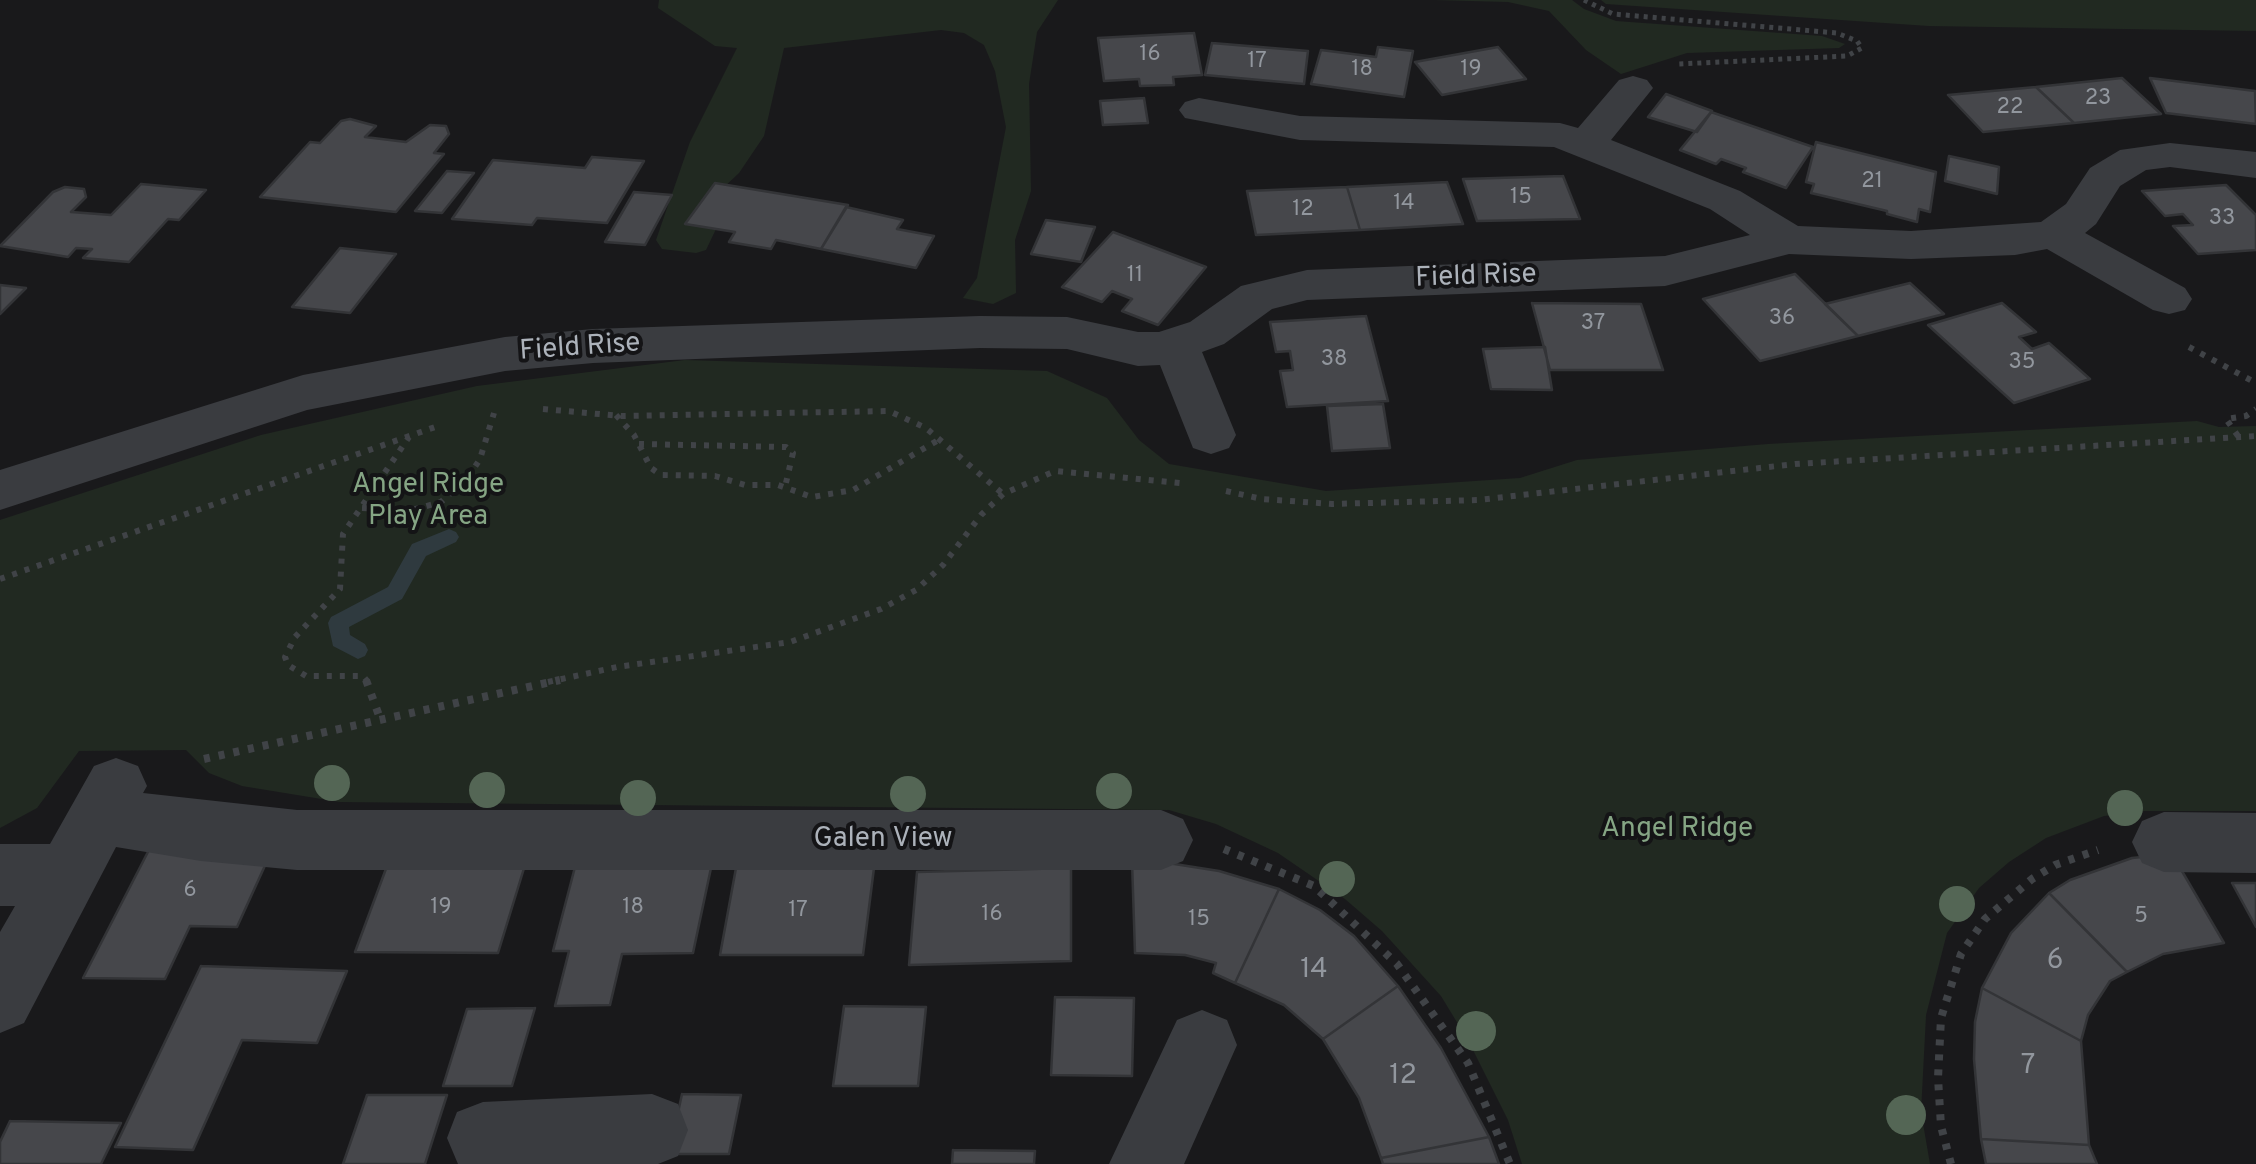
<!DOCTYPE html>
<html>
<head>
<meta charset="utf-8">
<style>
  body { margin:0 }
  canvas { display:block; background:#19191b }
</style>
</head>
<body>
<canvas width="2256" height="1164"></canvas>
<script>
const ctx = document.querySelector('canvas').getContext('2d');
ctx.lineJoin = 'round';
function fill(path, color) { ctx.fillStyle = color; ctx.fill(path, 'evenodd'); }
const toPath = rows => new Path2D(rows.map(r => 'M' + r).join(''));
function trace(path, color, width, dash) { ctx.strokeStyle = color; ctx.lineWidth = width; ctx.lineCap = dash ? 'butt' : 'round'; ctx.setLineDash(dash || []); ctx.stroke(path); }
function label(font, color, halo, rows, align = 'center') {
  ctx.font = font + ' Overpass,sans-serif'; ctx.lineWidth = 8; ctx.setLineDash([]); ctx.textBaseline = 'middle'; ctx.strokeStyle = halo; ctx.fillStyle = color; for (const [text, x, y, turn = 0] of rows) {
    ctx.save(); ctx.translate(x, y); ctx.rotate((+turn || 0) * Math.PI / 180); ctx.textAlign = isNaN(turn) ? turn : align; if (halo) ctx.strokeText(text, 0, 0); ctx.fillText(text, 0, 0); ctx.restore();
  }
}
const green = toPath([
  [659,0,1058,0,1037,32,1029,84,1031,191,1015,240,1016,293,993,304,963,298,977,278,1006,127,995,71,984,45,964,33,941,30,784,48,764,136,739,173,686,223,716,229,706,250,696,253,662,249,656,240,690,142,737,48,715,46,658,8],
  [1434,0,1572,0,1584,9,1616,21,1822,36,1845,44,1839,48,1687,53,1621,74,1586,50,1549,11,1508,2],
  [1601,0,2256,0,2256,31,1929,26,1606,4],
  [685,360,1047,371,1107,398,1139,440,1169,464,1326,491,1520,478,1577,460,1768,444,2197,421,2219,427,2256,426,2256,811,2145,811,2104,816,2046,838,2009,862,1979,888,1947,933,1926,1015,1921,1112,1930,1164,1522,1164,1508,1120,1469,1042,1441,996,1382,931,1345,899,1278,853,1216,824,1169,810,340,802,242,786,209,773,186,750,79,751,37,808,0,828,0,520,261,435,477,386]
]);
const stream = toPath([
  [449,529,456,532,459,537,456,542,426,556,402,599,349,627,350,635,365,644,368,650,365,656,358,659,333,646,328,623,331,617,388,587,412,544,449,529]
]);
const building = toPath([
  [1194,33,1202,75,1173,77,1174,85,1140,86,1139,79,1104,81,1098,38,1194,33],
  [1212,43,1308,51,1304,84,1205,75,1212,43],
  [1378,47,1413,51,1404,97,1311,84,1321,50,1376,57,1378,47],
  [1498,47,1526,79,1442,95,1415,62,1498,47],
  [2122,78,2161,114,2074,123,2036,87,2122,78],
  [2150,78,2255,91,2256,124,2166,113,2150,78],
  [2036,87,2074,123,1983,132,1948,95,2036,87],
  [1666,94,1712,111,1697,132,1648,117,1666,94],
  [1144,98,1148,123,1103,125,1100,101,1144,98],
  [1711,112,1813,147,1786,188,1743,172,1746,168,1721,159,1716,164,1680,150,1711,112],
  [350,119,376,126,365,137,406,142,430,125,446,126,449,134,434,153,444,154,396,212,260,197,310,142,320,143,341,121,350,119],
  [1816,142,1936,172,1930,212,1919,209,1917,222,1887,214,1887,211,1811,193,1814,184,1806,182,1816,142],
  [1949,156,1999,167,1997,194,1945,181,1949,156],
  [592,157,644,161,607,223,537,218,532,225,452,219,493,160,585,168,592,157],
  [447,171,474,173,442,213,415,211,447,171],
  [1563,176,1580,219,1477,221,1463,179,1563,176],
  [1447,182,1463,224,1360,230,1347,187,1447,182],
  [715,183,848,205,821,249,776,240,771,249,729,242,735,232,685,224,715,183],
  [141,184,206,190,179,220,168,219,129,262,83,258,92,249,76,248,68,257,0,246,53,192,65,187,84,189,86,197,71,212,111,215,141,184],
  [2226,185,2256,215,2256,250,2198,254,2173,226,2193,225,2183,214,2165,216,2142,191,2226,185],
  [1347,187,1360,230,1256,235,1247,191,1347,187],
  [634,192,672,195,645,245,605,242,634,192],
  [846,207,903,220,897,229,934,236,916,268,821,249,846,207],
  [1046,220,1095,227,1081,262,1031,254,1046,220],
  [1113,232,1206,267,1158,325,1122,311,1132,299,1112,291,1102,302,1062,287,1113,232],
  [340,248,396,254,350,313,292,307,340,248],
  [1795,274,1858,336,1760,361,1703,299,1795,274],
  [1910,283,1944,314,1858,336,1825,304,1910,283],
  [0,285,26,288,0,314,0,285],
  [1532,303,1641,304,1663,370,1550,370,1532,303],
  [2002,303,2036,332,2019,337,2032,349,2049,343,2090,379,2014,403,1928,325,2002,303],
  [1366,316,1388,401,1287,407,1280,371,1293,370,1290,351,1276,352,1270,322,1366,316],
  [1545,347,1552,390,1491,389,1483,349,1545,347],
  [1383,404,1390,448,1332,451,1327,406,1383,404],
  [151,846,268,859,237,927,190,926,165,979,83,978,151,846],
  [2172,854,2224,943,2163,954,2127,972,2049,893,2070,880,2132,858,2172,854],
  [1149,860,1219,871,1279,889,1235,983,1213,973,1216,963,1185,955,1135,953,1132,861,1149,860],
  [525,865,498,953,355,952,387,866,525,865],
  [575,867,711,868,693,953,622,954,610,1005,555,1006,569,951,553,951,575,867],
  [736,868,874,868,863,955,720,955,736,868],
  [1071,868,1071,961,909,965,917,872,1071,868],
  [2232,883,2256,883,2256,927,2232,883],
  [1279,889,1320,910,1354,936,1398,986,1323,1039,1284,1005,1235,983,1279,889],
  [2049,893,2127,972,2110,981,2088,1015,2081,1041,1982,988,2011,933,2049,893],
  [201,966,347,971,317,1043,242,1040,193,1150,115,1147,201,966],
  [1398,986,1441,1048,1489,1137,1381,1158,1359,1098,1323,1039,1398,986],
  [1982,988,2081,1041,2089,1145,1981,1139,1974,1059,1975,1022,1982,988],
  [1055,997,1134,998,1132,1076,1051,1075,1055,997],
  [844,1006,926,1007,918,1086,833,1086,844,1006],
  [535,1008,512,1086,443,1086,467,1009,535,1008],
  [682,1094,741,1095,729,1154,669,1154,682,1094],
  [367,1095,447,1095,425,1164,343,1164,367,1095],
  [10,1121,121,1123,101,1164,0,1164,0,1142,10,1121],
  [1489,1137,1499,1164,1383,1164,1381,1158,1489,1137],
  [1981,1139,2089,1145,2097,1164,1986,1164,1981,1139],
  [953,1150,1035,1151,1034,1164,952,1164,953,1150]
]);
const pathFar2 = toPath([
  [1584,0,1613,14,1837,33,1857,41,1862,48,1847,56,1679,64]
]);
const pathFar1 = toPath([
  [2189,347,2256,383],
  [543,409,621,416,889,411,926,428,1003,494],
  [616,415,634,435,651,468,661,475,715,476,745,485,778,485,812,497,853,490,940,439],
  [2238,436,2226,419,2246,416,2256,409],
  [639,444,786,447,793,453,785,487],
  [1226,491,1262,499,1332,504,1478,500,1795,464,2256,436],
  [362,508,412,510,441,502,469,476,480,459,494,413],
  [0,579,438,426],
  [368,682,363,676,306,676,288,665,285,657,295,637,340,589,343,534,409,437],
  [548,682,617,667,790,642,881,609,916,590,943,565,981,515,1003,494,1055,471,1180,483]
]);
const path = toPath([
  [366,680,381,721],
  [204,759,560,680],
  [1224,849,1314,886,1397,964,1468,1063,1510,1164],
  [1951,1164,1941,1126,1938,1078,1941,1018,1961,954,1985,919,2032,879,2055,865,2098,850]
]);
const minor = toPath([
  [1633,76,1647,80,1653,88,1611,140,1740,191,1798,226,1911,231,2041,222,2066,204,2090,168,2120,150,2170,143,2256,152,2256,178,2170,167,2146,170,2120,186,2096,224,2085,233,2185,288,2192,299,2185,310,2169,314,2153,310,2047,249,2015,255,1911,259,1789,254,1665,286,1307,300,1272,309,1224,344,1202,352,1236,435,1229,448,1211,454,1193,448,1160,365,1138,366,1067,349,980,348,593,363,505,371,307,410,0,510,0,470,303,375,505,337,593,329,980,316,1067,317,1138,332,1159,332,1190,322,1241,286,1307,270,1665,256,1750,235,1710,209,1554,147,1300,140,1185,118,1179,110,1185,102,1199,98,1300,116,1560,123,1578,128,1619,80,1633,76],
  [116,758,138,766,147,786,143,793,297,810,1161,810,1183,819,1193,840,1183,861,1161,870,297,870,201,861,116,847,24,1023,0,1033,0,932,15,906,0,906,0,844,50,844,94,766,116,758],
  [2164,812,2256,813,2256,873,2164,872,2142,863,2132,842,2142,821,2164,812],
  [1202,1010,1227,1020,1237,1045,1184,1164,1109,1164,1177,1020,1202,1010],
  [652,1094,678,1104,688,1130,678,1156,658,1164,458,1164,447,1138,457,1112,483,1102,652,1094]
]);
const trees = [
  [332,783,18],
  [487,790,18],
  [1114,791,18],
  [908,794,18],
  [638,798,18],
  [2125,808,18],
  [1337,879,18],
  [1957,904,18],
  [1476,1031,20],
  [1906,1115,20]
];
const numberNames = [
  ["16",1150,56],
  ["17",1257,63],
  ["18",1362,71],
  ["19",1471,71],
  ["23",2098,100],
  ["22",2010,109],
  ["21",1872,183],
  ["15",1521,199],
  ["14",1404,205],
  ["12",1303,211],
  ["33",2222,220],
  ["11",1135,277],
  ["36",1782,320],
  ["37",1593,325],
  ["38",1334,361],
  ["35",2022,364],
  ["6",190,892],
  ["19",441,909],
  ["18",633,909],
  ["17",798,912],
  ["16",992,916],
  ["5",2141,918],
  ["15",1199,921]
];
const streetNames = [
  ["Field Rise",1476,278,-2],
  ["Field Rise",580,349,-4],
  ["Galen View",883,840]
];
const parkNames = [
  ["Angel Ridge",428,486],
  ["Play Area",428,518],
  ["Angel Ridge",1677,830]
];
const nearNumbernames = [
  ["6",2055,962],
  ["14",1314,971],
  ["7",2028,1067],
  ["12",1403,1077]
];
fill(green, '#212921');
fill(stream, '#2f3a3f');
fill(building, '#46474b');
trace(building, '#333437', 2.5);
trace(pathFar2, '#404347', 5, [4, 5]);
trace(pathFar1, '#404347', 6, [5, 8]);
trace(path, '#404347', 8, [6, 9]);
fill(minor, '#3a3c40');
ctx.fillStyle = '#546655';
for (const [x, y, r] of trees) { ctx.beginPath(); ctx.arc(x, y, r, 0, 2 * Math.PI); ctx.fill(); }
label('22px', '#92979e', null, numberNames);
label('28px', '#acb2ba', '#141416', streetNames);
label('28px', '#85a584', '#141416', parkNames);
label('28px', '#92979e', null, nearNumbernames);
</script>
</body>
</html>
